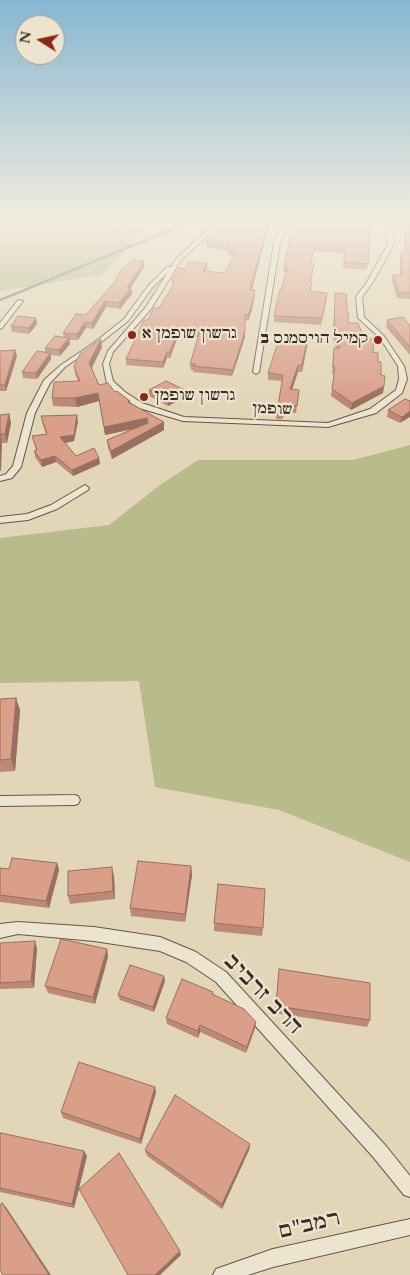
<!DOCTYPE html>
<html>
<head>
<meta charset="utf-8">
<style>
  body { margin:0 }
  #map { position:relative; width:410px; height:1275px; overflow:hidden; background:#e3d5b7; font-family:Cardo,serif }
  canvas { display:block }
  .north { position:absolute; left:15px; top:15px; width:50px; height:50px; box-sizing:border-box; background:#ede4d0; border:1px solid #a59a8b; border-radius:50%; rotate:280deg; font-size:14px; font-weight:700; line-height:20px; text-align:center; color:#392a24 }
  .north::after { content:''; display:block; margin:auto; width:18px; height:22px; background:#8f2418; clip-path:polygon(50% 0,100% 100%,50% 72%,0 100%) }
</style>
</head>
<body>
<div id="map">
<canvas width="410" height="1275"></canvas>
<div class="north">N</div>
</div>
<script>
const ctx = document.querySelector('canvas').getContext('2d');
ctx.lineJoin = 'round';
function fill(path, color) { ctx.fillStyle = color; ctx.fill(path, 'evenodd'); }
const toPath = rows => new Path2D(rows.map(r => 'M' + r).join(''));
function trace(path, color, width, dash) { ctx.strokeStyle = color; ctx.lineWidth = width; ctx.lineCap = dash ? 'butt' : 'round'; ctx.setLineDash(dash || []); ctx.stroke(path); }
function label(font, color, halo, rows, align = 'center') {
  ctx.font = font + ' Cardo,"Frank Ruhl Libre",serif'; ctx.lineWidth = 4.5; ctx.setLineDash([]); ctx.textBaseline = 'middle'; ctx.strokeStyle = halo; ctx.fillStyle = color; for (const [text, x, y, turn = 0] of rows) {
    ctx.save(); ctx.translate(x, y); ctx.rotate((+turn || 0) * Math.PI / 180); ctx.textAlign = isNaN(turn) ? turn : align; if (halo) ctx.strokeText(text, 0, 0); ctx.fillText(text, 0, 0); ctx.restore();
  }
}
const green = toPath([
  [0,223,102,223,143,231,102,275,0,291],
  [410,445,410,862,279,810,155,787,139,681,0,683,0,538,109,525,160,485,198,460,353,460]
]);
const stream = toPath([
  [0,300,168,231,181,223]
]);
const street = toPath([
  [219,223,226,223,209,234,181,260,151,309,113,352,109,364,113,381,125,392,142,403,184,417,328,423,370,409,396,390,399,379,398,366,380,338,358,318,356,297,367,282,388,244,386,223,392,223,394,244,373,282,362,297,364,317,384,336,404,366,407,379,402,393,376,413,328,427,183,421,136,407,119,396,107,384,103,364,108,351,146,307,168,272,152,288,128,321,99,344,65,367,50,383,35,413,21,467,12,478,0,481,0,476,6,474,13,466,27,413,44,380,61,365,95,342,124,319,148,286,167,267,171,267,177,258,205,232,219,223],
  [283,223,289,223,280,243,259,372,256,374,253,372,274,243,283,223],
  [18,300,23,301,2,328,0,329,0,323,18,300],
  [85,485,89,488,88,490,57,509,28,520,0,523,0,517,27,514,51,505,85,485],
  [74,795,78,796,80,800,78,804,74,805,0,806,0,796,74,795],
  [18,922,94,927,160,937,196,952,226,972,386,1146,410,1176,410,1197,404,1195,374,1158,216,982,186,962,160,951,94,941,18,934,0,938,0,924,18,922],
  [410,1219,410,1235,273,1267,248,1275,213,1275,216,1269,273,1249,410,1219]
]);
const wall = toPath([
  [224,223,272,223,267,232,252,290,255,296,252,310,248,321,245,320,245,337,232,376,193,372,193,370,191,370,190,364,198,337,178,336,170,358,167,358,163,368,126,365,126,359,148,320,159,308,171,289,172,285,172,280,207,269,206,271,224,273,234,257,228,256,228,251,206,247,206,241,224,225],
  [293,223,370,223,367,270,343,268,344,253,314,251,311,264,314,264,311,281,311,291,327,299,321,325,274,322,274,316,287,273,283,272,284,267],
  [397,223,410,223,410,299,397,298,392,281,393,275,400,275,400,258,401,252,404,253,404,227,397,227],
  [144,261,144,267,131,288,132,294,120,309,106,307,93,329,86,328,78,340,69,340,70,344,60,356,51,355,51,359,37,379,23,378,22,372,45,352,45,348,64,337,63,333,86,315],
  [335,293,346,303,348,323,364,338,378,362,384,386,383,393,351,410,331,396,334,374,332,374,333,355,334,348,336,348,333,339],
  [36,318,37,324,29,334,12,332,11,326],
  [387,320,410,326,410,355,386,327],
  [308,335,302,372,298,372,292,389,299,390,296,413,285,412,282,419,276,419,282,381,268,380,268,373],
  [102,347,92,368,99,385,115,392,130,401,131,403,164,422,164,430,112,459,108,448,107,440,133,429,105,435,99,401,77,407,53,406,52,398,78,381,75,374,74,366],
  [15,350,17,356,6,391,0,391,0,351],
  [149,390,185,397,168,406,149,396],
  [410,401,400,423,387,417,388,410],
  [9,414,11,423,7,443,2,443,0,472,0,415],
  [41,416,78,421,74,441,65,443,76,456,99,458,100,464,73,476,56,462,42,467,35,457,34,451,36,450,32,436,46,434,42,422],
  [16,698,20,710,15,771,0,772,0,699],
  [57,863,59,870,49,908,0,902,0,868,9,869],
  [191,866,192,875,185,922,131,916,130,908],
  [114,876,115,899,70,904,68,896],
  [214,923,263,928,262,936,214,931],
  [0,943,37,948,34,988,0,989],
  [107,949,108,957,95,1004,48,993,45,986],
  [279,969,370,1020,367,1027,275,1013],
  [165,981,154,1012,120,1000,118,995],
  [213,992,213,994,255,1028,246,1053,200,1032,198,1038,167,1024,166,1018],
  [155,1087,156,1092,141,1144,63,1118,61,1112],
  [0,1135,84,1151,87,1156,79,1188,181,1255,79,1189,74,1208,0,1192],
  [250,1144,249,1150,222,1209,147,1156,145,1150]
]);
const shadedWall = toPath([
  [269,223,272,223,267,232,250,296,250,290,267,226],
  [144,261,144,267,128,292,131,288,132,294,120,309,119,303,127,288],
  [207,263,207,269,203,276,203,271],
  [255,290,252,310,248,321,248,315],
  [105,301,106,307,93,329,92,323],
  [36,318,37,324,29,334,29,328],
  [85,322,86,328,78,340,77,334],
  [178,330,178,336,170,358,170,352],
  [245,331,245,337,232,376,233,370],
  [308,335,308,342,302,372,302,365],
  [69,338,70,344,60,356,59,350],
  [101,339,102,347,90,371,89,363],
  [15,350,17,356,6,391,5,385],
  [167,352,167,358,163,368,163,362],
  [50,353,51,359,37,379,36,373],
  [298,365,298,372,290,396,290,389],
  [384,386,383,393,351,410,352,403],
  [185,390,185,397,168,406,168,400],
  [98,393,99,401,77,407,75,398],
  [285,405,285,412,282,419,283,412],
  [410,411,410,417,400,423,402,417],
  [9,414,11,423,7,443,5,434],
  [77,415,78,421,74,441,61,444,60,437],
  [147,418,147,426,105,435,104,427],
  [164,422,164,430,112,459,111,451],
  [0,434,2,443,1,472,0,469],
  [55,456,56,462,42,467,41,460],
  [99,458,100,464,73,476,72,470],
  [16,698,20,710,15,771,11,759],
  [57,863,59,870,49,908,46,901],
  [191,866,192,875,185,922,185,914],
  [112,867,114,876,115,899,113,891],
  [35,941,37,948,34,988,31,981],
  [107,949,108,957,95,1004,93,997],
  [164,976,165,981,154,1012,153,1007],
  [256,1022,255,1028,246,1053,247,1047],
  [200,1025,200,1032,198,1038,198,1031],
  [155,1087,156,1092,141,1144,140,1139],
  [250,1144,249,1150,222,1209,222,1204],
  [84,1151,87,1156,74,1208,72,1204],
  [2,1203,6,1207,51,1275,49,1275],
  [180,1251,181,1255,160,1275,155,1275]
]);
const building = toPath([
  [226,223,269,223,267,226,250,290,255,290,252,304,248,315,245,314,245,331,233,370,193,366,196,364,190,364,200,331,178,330,170,352,167,352,163,362,126,359,144,320,148,320,154,308,159,308,171,289,174,281,172,280,179,268,185,269,188,262,207,263,203,271,224,273,237,251,228,251,230,245,206,241,226,223],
  [293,223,370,223,368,264,344,262,345,247,315,246,310,264,314,264,310,281,312,282,310,291,327,293,322,318,274,316,280,289,281,289,288,267,284,267,293,223],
  [405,223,410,223,410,293,398,292,393,275,402,275,401,252,406,253,405,223],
  [132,260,144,261,127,288,131,288,119,303,105,301,92,323,85,322,77,334,63,333,76,314,86,315,112,285,122,269,132,260],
  [335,293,347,294,346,303,347,303,347,313,349,313,348,323,358,323,364,338,374,339,373,352,378,353,378,362,381,362,381,375,385,376,384,386,352,403,332,389,335,367,333,367,334,348,340,348,334,332,335,293],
  [18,316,36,318,29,328,11,326,18,316],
  [403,317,410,326,410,347,387,320,403,317],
  [281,333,308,335,302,365,298,365,290,389,299,390,297,406,285,405,283,412,277,412,283,375,268,373,281,333],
  [55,336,69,338,59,350,45,348,55,336],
  [101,339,89,363,99,385,108,383,115,392,117,391,130,401,128,402,164,422,111,451,107,440,148,423,147,418,104,427,98,393,75,398,52,398,54,382,80,381,74,366,80,354,101,339],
  [15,350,5,385,0,385,0,351,15,350],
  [37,351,50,353,36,373,22,372,37,351],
  [166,381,185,390,168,400,149,390,166,381],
  [405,399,410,401,410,411,402,417,388,410,405,399],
  [9,414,5,434,0,434,0,436,0,415,9,414],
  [77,415,74,435,60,437,76,456,94,448,99,458,72,470,55,456,41,460,34,451,37,450,32,436,47,434,41,416,77,415],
  [16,698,11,759,0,760,0,699,16,698],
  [12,858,57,863,46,901,0,895,0,868,9,869,12,858],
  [138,861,191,866,185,914,130,908,138,861],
  [112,867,113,891,68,896,68,871,112,867],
  [218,884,265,889,263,928,214,923,218,884],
  [61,939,107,949,93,997,45,986,61,939],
  [35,941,31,981,0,983,0,943,35,941],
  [130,965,164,976,153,1007,118,995,130,965],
  [279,969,370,983,370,1020,276,1006,279,969],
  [182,979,213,992,212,994,244,1009,256,1022,247,1047,200,1025,198,1031,166,1018,182,979],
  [79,1062,155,1087,140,1139,61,1112,79,1062],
  [175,1095,250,1144,222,1204,145,1150,175,1095],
  [1,1133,84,1151,72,1204,0,1188,0,1135,1,1133],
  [119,1153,180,1251,155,1275,128,1275,79,1189,119,1153],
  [2,1203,49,1275,3,1275,0,1270,0,1205,2,1203]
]);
const markers = [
  [132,335,5,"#8f2418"],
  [378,340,5,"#8f2418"],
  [144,397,5,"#8f2418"]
];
const farPoinames = [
  ["גרשון שופמן א",142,335],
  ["קמיל הויסמנס ב",368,340,"right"],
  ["גרשון שופמן",154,397]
];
const farStreetnames = [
  ["שופמן",272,410,2]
];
const nearStreetnames = [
  ["הרב זרביב",262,995,46],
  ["רמב\"ם",310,1226,-13]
];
fill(green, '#b8bc8c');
trace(stream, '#708077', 2.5);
trace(street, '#645549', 2);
fill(street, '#ede4d0');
fill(wall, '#bb8976');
fill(shadedWall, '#986f60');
fill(building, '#d99f89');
trace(building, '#986f60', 1);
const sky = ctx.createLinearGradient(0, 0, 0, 402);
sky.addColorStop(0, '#87b6d1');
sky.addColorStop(0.55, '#f2ecdf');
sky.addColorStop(1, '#f2ecdf00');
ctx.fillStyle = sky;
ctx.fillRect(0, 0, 410, 402);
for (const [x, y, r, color] of markers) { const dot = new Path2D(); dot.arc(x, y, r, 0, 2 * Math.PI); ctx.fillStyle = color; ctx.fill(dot); trace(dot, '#ede4d0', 2); }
label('bold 15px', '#392a24', '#ede4d0', farPoinames, 'left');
label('15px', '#392a24', '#ede4d0', farStreetnames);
label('21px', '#392a24', '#ede4d0', nearStreetnames);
</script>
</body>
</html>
